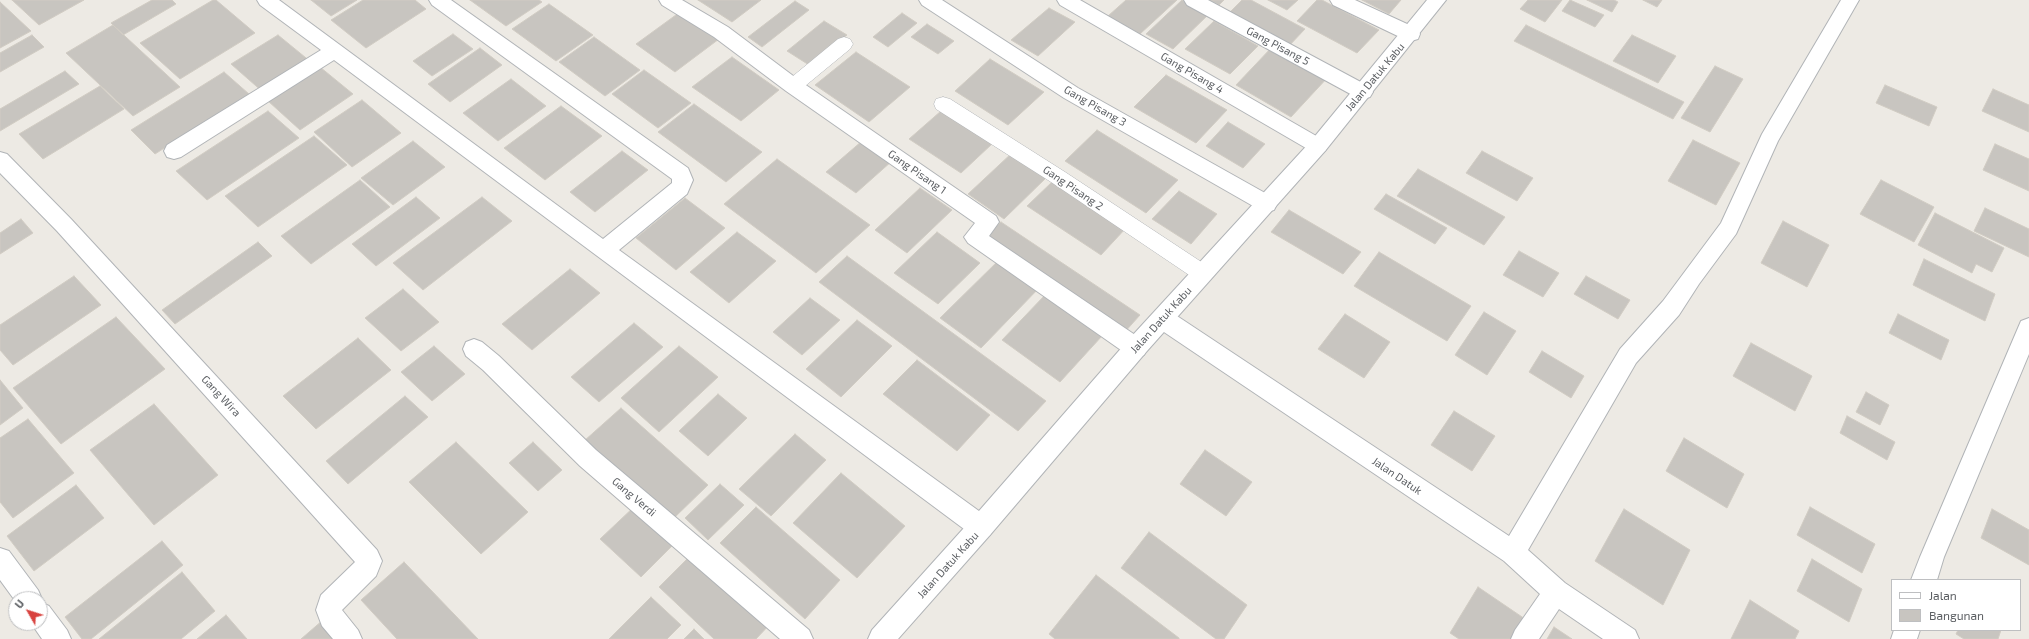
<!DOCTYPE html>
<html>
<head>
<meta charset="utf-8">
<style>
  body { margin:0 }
  #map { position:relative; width:2029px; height:639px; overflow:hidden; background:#edeae4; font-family:"Exo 2",sans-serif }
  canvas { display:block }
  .legend { position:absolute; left:1891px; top:579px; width:130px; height:52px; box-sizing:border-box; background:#fff; border:1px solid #bebfc1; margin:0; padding:5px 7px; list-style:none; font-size:12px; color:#5c5f63 }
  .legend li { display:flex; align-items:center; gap:8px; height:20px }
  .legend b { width:20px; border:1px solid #bebfc1 }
  .north { position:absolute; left:8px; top:591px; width:40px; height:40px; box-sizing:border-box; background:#fff; border:1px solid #bebfc1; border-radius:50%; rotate:309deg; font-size:11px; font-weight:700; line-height:16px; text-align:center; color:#5c5f63 }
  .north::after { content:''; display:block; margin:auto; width:14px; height:18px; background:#d8423e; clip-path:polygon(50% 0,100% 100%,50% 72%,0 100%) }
</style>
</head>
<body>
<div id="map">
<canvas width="2029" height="639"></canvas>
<ul class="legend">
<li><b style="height:5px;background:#fff"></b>Jalan</li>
<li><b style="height:11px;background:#c8c5c0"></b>Bangunan</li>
</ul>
<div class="north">U</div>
</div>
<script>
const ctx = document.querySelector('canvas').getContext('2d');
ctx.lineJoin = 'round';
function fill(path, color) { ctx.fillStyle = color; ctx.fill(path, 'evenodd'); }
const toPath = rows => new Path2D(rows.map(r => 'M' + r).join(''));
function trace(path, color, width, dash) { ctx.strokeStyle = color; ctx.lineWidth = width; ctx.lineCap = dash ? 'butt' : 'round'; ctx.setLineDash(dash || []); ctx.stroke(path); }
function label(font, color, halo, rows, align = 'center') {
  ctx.font = font + ' "Exo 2",sans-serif'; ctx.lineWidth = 3; ctx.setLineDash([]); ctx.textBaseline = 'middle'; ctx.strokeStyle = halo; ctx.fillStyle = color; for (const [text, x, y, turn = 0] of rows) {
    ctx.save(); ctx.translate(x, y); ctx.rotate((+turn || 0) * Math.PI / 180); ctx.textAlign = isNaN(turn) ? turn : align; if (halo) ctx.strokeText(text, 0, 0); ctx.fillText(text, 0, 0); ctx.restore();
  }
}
const building = toPath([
  [12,0,84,0,39,25,12,0],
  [152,0,172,0,176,4,123,35,111,23,152,0],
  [213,0,216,0,255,33,180,79,140,43,213,0],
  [311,0,357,0,331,16,311,0],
  [363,0,415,0,426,9,366,48,331,20,363,0],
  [470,0,539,0,542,2,506,26,470,0],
  [698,0,761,0,732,22,698,0],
  [1126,0,1177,0,1140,34,1108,16,1126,0],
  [1182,0,1209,14,1173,49,1146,34,1182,0],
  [1209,0,1224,0,1219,5,1209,0],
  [1242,0,1251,0,1305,29,1287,48,1227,15,1242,0],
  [1268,0,1298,0,1287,10,1268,0],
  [1317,0,1322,0,1379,30,1357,53,1297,21,1317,0],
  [1362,0,1401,0,1389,14,1362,0],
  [1528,0,1562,0,1545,22,1520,9,1528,0],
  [1570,0,1604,15,1595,27,1562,11,1570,0],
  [1587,0,1614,0,1618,2,1612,12,1587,0],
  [1643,0,1662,0,1657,7,1643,0],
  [795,1,809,10,762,47,748,37,795,1],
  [0,2,31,31,0,48,0,2],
  [549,4,593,35,556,61,512,29,549,4],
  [1049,8,1075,22,1038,56,1011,40,1049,8],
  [680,12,719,39,675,72,636,44,680,12],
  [902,13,917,23,888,47,873,37,902,13],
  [824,21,847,35,809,65,787,51,824,21],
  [1214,21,1258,46,1230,74,1185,49,1214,21],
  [927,24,954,41,938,54,911,37,927,24],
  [113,25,180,87,133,116,66,53,113,25],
  [1526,25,1684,102,1673,119,1514,41,1526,25],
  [453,34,473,49,432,76,413,61,453,34],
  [32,35,44,47,0,72,0,53,32,35],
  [278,35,311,62,264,93,231,64,278,35],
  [1632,35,1676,56,1658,83,1613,61,1632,35],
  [594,37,640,70,605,96,559,62,594,37],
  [1273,46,1329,76,1291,117,1236,85,1273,46],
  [480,48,502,65,450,102,428,84,480,48],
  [856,52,910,87,869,122,815,85,856,52],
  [732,57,779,90,741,121,692,87,732,57],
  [990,59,1044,92,1008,125,955,91,990,59],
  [1715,66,1743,79,1710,132,1681,118,1715,66],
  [320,67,353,94,300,130,268,101,320,67],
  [644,70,691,103,658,128,612,94,644,70],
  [65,71,79,84,0,131,0,109,65,71],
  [224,72,249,94,155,154,131,130,224,72],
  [1166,75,1227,110,1196,143,1134,107,1166,75],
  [511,79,546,106,498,141,463,113,511,79],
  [1885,85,1937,107,1929,126,1876,103,1885,85],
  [100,86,124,109,43,159,19,134,100,86],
  [1993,89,2029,105,2029,132,1982,111,1993,89],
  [362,100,401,133,352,167,314,132,362,100],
  [694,104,762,152,726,182,658,132,694,104],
  [561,106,602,136,545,180,504,148,561,106],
  [268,111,299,138,207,200,176,171,268,111],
  [941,111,992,144,961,173,909,139,941,111],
  [1228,122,1265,144,1243,168,1206,146,1228,122],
  [1097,130,1178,180,1146,213,1065,161,1097,130],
  [314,136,347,165,258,227,225,196,314,136],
  [1693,140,1740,163,1716,205,1668,181,1693,140],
  [413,141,445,167,393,205,361,178,413,141],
  [862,141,892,161,856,193,826,172,862,141],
  [1995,144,2029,159,2029,191,1983,170,1995,144],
  [622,151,648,170,595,212,570,192,622,151],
  [1482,151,1533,178,1517,201,1466,173,1482,151],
  [1013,152,1049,175,1004,219,968,194,1013,152],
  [777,159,870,225,816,273,724,204,777,159],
  [1418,169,1505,217,1484,245,1397,196,1418,169],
  [360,180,390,207,311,264,281,236,360,180],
  [1881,180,1934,207,1914,242,1860,214,1881,180],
  [1053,181,1126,228,1101,255,1027,206,1053,181],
  [920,188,952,210,907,253,875,230,920,188],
  [1179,191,1217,214,1191,244,1152,219,1179,191],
  [1386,194,1447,228,1435,244,1374,209,1386,194],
  [416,197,440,218,376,266,352,244,416,197],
  [482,197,512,221,423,290,393,263,482,197],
  [685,198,725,228,676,270,636,238,685,198],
  [1985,208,2029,229,2029,257,1974,231,1985,208],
  [1289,210,1361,252,1343,274,1271,232,1289,210],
  [1935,213,2004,248,1992,272,1976,264,1972,273,1918,245,1935,213],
  [21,219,33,233,0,254,0,233,21,219],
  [1783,221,1829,245,1807,287,1761,263,1783,221],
  [1001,222,1140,315,1123,334,984,239,1001,222],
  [737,232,776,261,729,303,690,272,737,232],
  [937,232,980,263,938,304,894,273,937,232],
  [258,242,272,256,175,324,162,310,258,242],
  [1519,251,1559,273,1543,297,1503,275,1519,251],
  [1379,252,1471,306,1447,341,1354,286,1379,252],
  [847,256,1046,401,1018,431,819,282,847,256],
  [1001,258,1041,286,981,348,940,318,1001,258],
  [1924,259,1995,294,1985,321,1913,285,1924,259],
  [570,269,600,293,532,350,502,324,570,269],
  [74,276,101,305,13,365,0,350,0,325,74,276],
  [1586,276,1630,300,1618,319,1574,294,1586,276],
  [403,289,439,322,401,351,365,318,403,289],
  [1045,295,1102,336,1060,382,1002,340,1045,295],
  [810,298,840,320,802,355,773,332,810,298],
  [1484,312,1516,331,1487,375,1455,355,1484,312],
  [1345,314,1390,342,1364,378,1318,349,1345,314],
  [1898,314,1949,340,1941,360,1889,333,1898,314],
  [116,317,165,369,61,444,13,388,116,317],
  [857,320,892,346,841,397,806,369,857,320],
  [634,323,663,347,599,402,571,377,634,323],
  [358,338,391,370,316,429,283,396,358,338],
  [1751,343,1812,376,1795,411,1733,376,1751,343],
  [434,346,465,374,432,401,401,372,434,346],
  [679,346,718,377,659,432,621,398,679,346],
  [1542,351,1584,376,1571,398,1529,372,1542,351],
  [917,360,990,415,957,451,883,394,917,360],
  [0,380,23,408,0,425,0,380],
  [1866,392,1889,405,1880,425,1856,412,1866,392],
  [718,394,747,418,708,456,679,431,718,394],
  [405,396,428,417,348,484,326,461,405,396],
  [154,404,218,475,154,525,90,450,154,404],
  [621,408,708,485,672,520,584,441,621,408],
  [1454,411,1495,436,1472,471,1431,445,1454,411],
  [1847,416,1895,442,1887,460,1840,433,1847,416],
  [28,419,74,473,13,518,0,502,0,438,28,419],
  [795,434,826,460,771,516,739,489,795,434],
  [1684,438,1744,474,1727,508,1666,471,1684,438],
  [456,442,528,512,481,554,409,482,456,442],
  [533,442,562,470,538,491,509,463,533,442],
  [1205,450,1252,482,1226,516,1180,484,1205,450],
  [841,473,905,526,857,578,793,523,841,473],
  [720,484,744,505,708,540,685,518,720,484],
  [76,485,104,518,34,571,7,536,76,485],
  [636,505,676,542,641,577,600,539,636,505],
  [756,507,840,580,805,619,720,543,756,507],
  [1810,507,1875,544,1862,573,1797,535,1810,507],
  [1624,509,1690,550,1663,605,1595,561,1624,509],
  [1992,509,2029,530,2029,565,1981,538,1992,509],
  [1149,532,1247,605,1224,639,1216,639,1121,568,1149,532],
  [162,541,183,565,91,639,82,639,65,617,162,541],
  [695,551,772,622,756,639,714,639,659,587,695,551],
  [1812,559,1862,589,1849,622,1797,591,1812,559],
  [404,562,478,639,397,639,361,600,404,562],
  [182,572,215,611,181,639,99,639,182,572],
  [1096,575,1179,638,1179,639,1055,639,1049,634,1096,575],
  [1478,587,1528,621,1518,639,1459,639,1450,633,1478,587],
  [651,597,681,625,667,639,609,639,651,597],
  [1750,600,1799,631,1795,639,1731,639,1750,600],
  [226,615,247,639,197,639,226,615],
  [323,620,340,639,301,639,323,620],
  [1554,627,1572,639,1547,639,1554,627],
  [694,629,704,639,684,639,694,629],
  [1958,630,2001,630,1998,639,1964,639,1956,634,1958,630]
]);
const service = toPath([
  [844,37,850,39,853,44,850,49,799,91,793,93,787,91,784,86,787,81,838,39,844,37],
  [943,97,950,99,1065,172,1209,267,1212,273,1209,279,1202,282,1195,279,1051,182,936,109,934,104,936,99,943,97]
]);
const minor = toPath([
  [257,0,279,0,603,239,672,183,672,179,432,5,429,0,451,0,688,168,693,180,687,194,619,250,990,519,993,527,990,535,981,539,972,535,334,60,181,157,174,159,167,157,164,151,167,145,321,50,260,5,257,0],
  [659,0,682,0,728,27,800,81,996,216,999,222,989,236,1144,341,1147,348,1144,355,1136,358,1128,355,968,243,964,237,975,223,786,91,714,37,662,5,659,0],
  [919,0,942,0,1078,88,1274,198,1277,204,1274,210,1267,212,1260,210,1064,98,922,5,919,0],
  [1057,0,1080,0,1325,141,1328,146,1325,151,1318,154,1311,151,1060,5,1057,0],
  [1184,0,1208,0,1370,87,1373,92,1370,97,1363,99,1356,97,1187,5,1184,0],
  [1330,0,1355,0,1418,29,1420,34,1418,39,1411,41,1404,39,1333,5,1330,0],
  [1841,0,1859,0,1778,141,1736,234,1699,284,1679,315,1636,363,1528,550,1565,583,1635,630,1639,639,1603,639,1559,609,1539,639,1511,639,1515,630,1540,594,1504,561,1155,326,1152,319,1155,312,1163,310,1171,312,1509,536,1620,349,1663,301,1721,223,1762,134,1841,0],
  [0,152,7,154,71,219,377,550,382,561,376,576,342,610,358,630,362,639,333,639,322,626,316,610,321,595,355,562,57,231,0,173,0,152],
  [2029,318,2029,354,1944,557,1937,580,1911,580,1920,557,2018,328,2021,321,2029,318],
  [474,339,482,342,499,356,596,450,809,630,813,639,780,639,580,466,483,370,466,356,463,349,466,342,474,339],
  [0,548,9,551,38,590,42,599,40,602,49,606,67,630,71,639,42,639,31,623,40,623,40,599,16,599,16,602,0,580,0,548],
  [1894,630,1920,630,1917,639,1891,639,1894,630]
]);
const tertiary = toPath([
  [1427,0,1446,0,1325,151,1147,351,990,535,898,639,868,639,872,630,972,519,1131,337,1311,141,1427,0]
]);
const streetNames = [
  ["Gang Pisang 5",1278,46,28],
  ["Gang Pisang 4",1192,73,30],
  ["Jalan Datuk Kabu",1375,77,-50],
  ["Gang Pisang 3",1095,106,30],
  ["Gang Pisang 1",917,172,35],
  ["Gang Pisang 2",1073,188,34],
  ["Jalan Datuk Kabu",1161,320,-48],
  ["Gang Wira",221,396,47],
  ["Jalan Datuk",1397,476,34],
  ["Gang Verdi",634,497,40],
  ["Jalan Datuk Kabu",948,565,-48]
];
fill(building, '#c8c5c0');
trace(building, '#d1ccc3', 1);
trace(service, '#b1b4b7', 1);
trace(minor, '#b1b4b7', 2);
trace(tertiary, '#b1b4b7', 2);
fill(service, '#fff');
fill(minor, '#fff');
fill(tertiary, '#fff');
label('11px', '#5c5f63', '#fff', streetNames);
</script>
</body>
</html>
